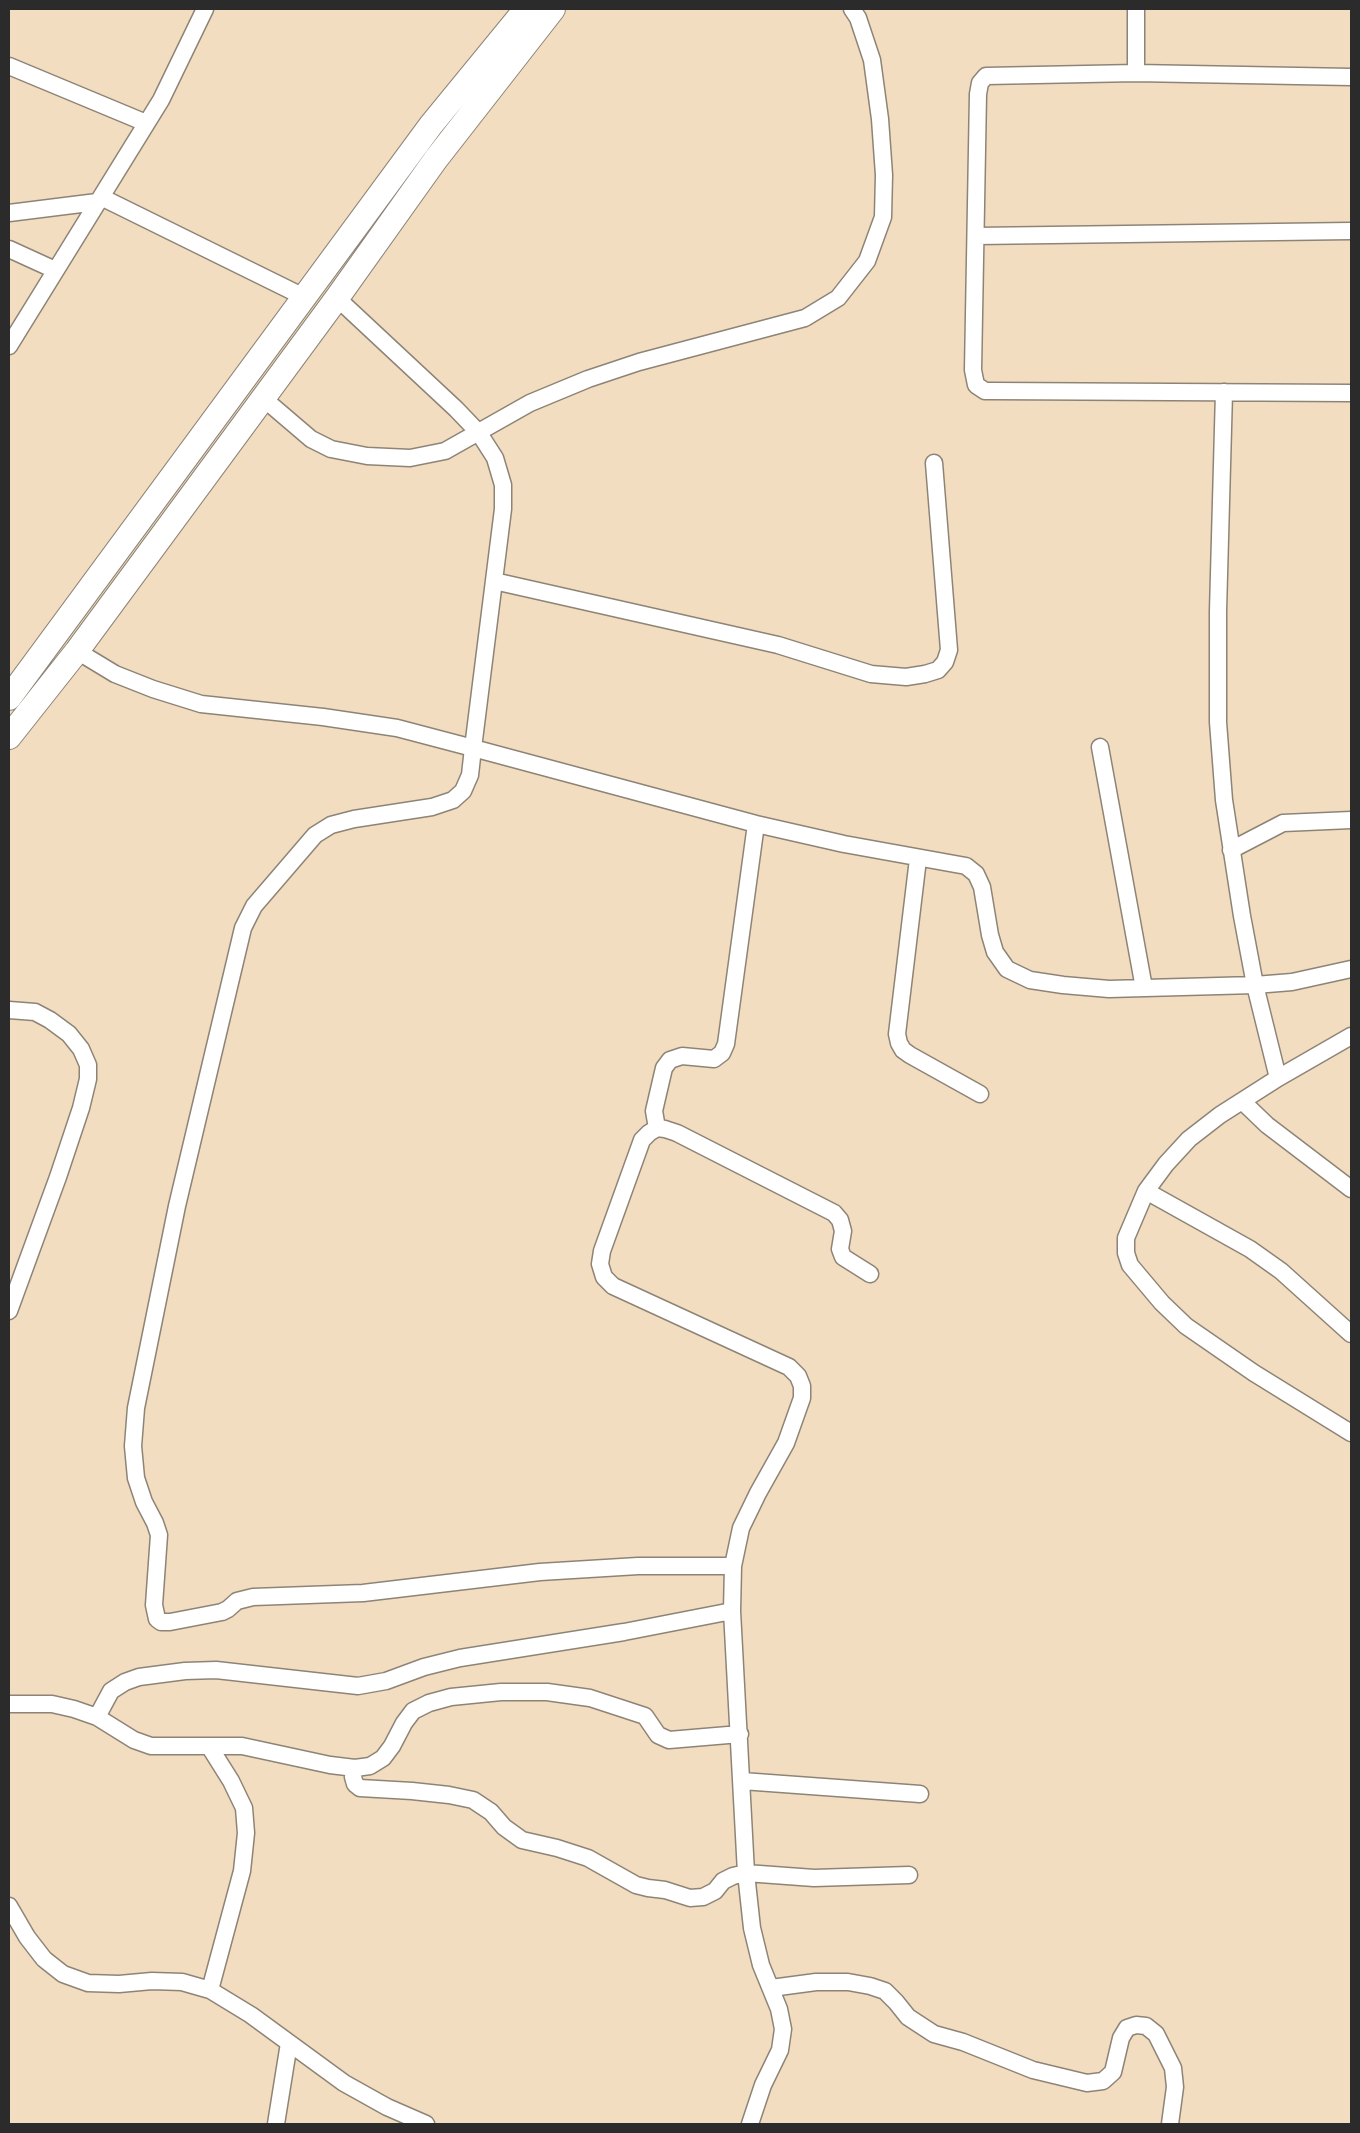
<!DOCTYPE html>
<html>
<head>
<meta charset="utf-8">
<style>
  body { margin:0 }
  #map { position:relative; width:1360px; height:2133px; overflow:hidden; background:#f2ddc0; font-family:"EB Garamond",serif }
  canvas { display:block }
  .frame { position:absolute; inset:0; border:10px solid #2b2b2b; pointer-events:none }
</style>
</head>
<body>
<div id="map">
<canvas width="1360" height="2133"></canvas>
<div class="frame"></div>
</div>
<script>
const ctx = document.querySelector('canvas').getContext('2d');
ctx.lineJoin = 'round';
const toPath = rows => new Path2D(rows.map(r => 'M' + r).join(''));
function trace(path, color, width, dash) { ctx.strokeStyle = color; ctx.lineWidth = width; ctx.lineCap = dash ? 'butt' : 'round'; ctx.setLineDash(dash || []); ctx.stroke(path); }
const street = toPath([
  [9,66,146,123],
  [1136,73,1136,9],
  [1351,77,1136,73,986,76,980,83,978,94,973,370,976,385,985,391,992,391,1351,393],
  [101,197,304,297],
  [9,213,97,202],
  [976,236,1351,231],
  [9,249,55,270],
  [337,298,456,409,479,433,495,458,503,485,503,509,473,748,756,824,844,844,966,866,976,874,982,887,990,935,995,952,1007,969,1030,980,1063,985,1109,989,1255,985,1278,1078],
  [9,346,161,100,205,9],
  [1224,392,1218,611,1218,722,1224,800,1242,916,1255,985,1292,982,1351,969],
  [263,398,311,439,331,449,367,456,410,458,445,451,530,403,588,379,639,362,805,318,838,298,867,261,883,217,884,175,880,119,872,60,858,18,852,9],
  [494,581,778,645,871,674,906,677,925,674,938,670,945,662,949,650,934,463],
  [77,651,115,674,153,689,201,704,323,717,397,728,473,748,470,775,463,791,453,800,432,807,354,819,331,825,315,835,254,906,243,928,177,1206,136,1408,133,1446,136,1478,144,1502,155,1523,159,1535,154,1605,157,1619,161,1622,170,1622,222,1612,228,1609,237,1601,253,1597,363,1593,540,1572,638,1566,733,1566],
  [1100,747,1144,988],
  [1231,850,1283,823,1351,820],
  [918,859,897,1034,899,1043,903,1050,910,1055,980,1094],
  [9,1010,35,1012,50,1020,69,1034,81,1049,88,1065,88,1079,81,1108,58,1177,9,1311],
  [1351,1036,1278,1078,1220,1115,1189,1139,1166,1164,1146,1191,1126,1238,1126,1253,1130,1265,1162,1303,1186,1326,1254,1373,1351,1433],
  [1242,1101,1267,1125,1351,1189],
  [657,1128,654,1111,664,1068,670,1060,682,1056,714,1059,722,1053,726,1044,756,824],
  [1146,1191,1250,1249,1281,1271,1351,1334],
  [9,1704,52,1704,74,1709,97,1717,134,1740,151,1746,242,1746,330,1765,355,1768,370,1766,383,1758,392,1746,404,1723,413,1711,429,1703,451,1697,501,1692,547,1692,590,1698,645,1716,658,1735,669,1740,740,1734],
  [97,1717,111,1691,125,1682,139,1677,185,1671,216,1670,358,1686,386,1681,424,1667,460,1658,624,1632,732,1611],
  [209,1746,231,1781,244,1808,246,1833,242,1871,210,1990],
  [355,1768,353,1777,355,1784,360,1788,412,1791,449,1795,473,1800,491,1812,504,1827,522,1840,557,1848,588,1858,636,1885,648,1888,665,1890,690,1898,703,1897,715,1891,723,1881,733,1876,746,1873,814,1878,909,1875],
  [742,1781,920,1794],
  [9,1906,27,1937,44,1959,63,1974,88,1983,119,1984,152,1981,182,1982,210,1990,251,2015,344,2083,387,2107,426,2124],
  [771,1988,816,1982,848,1982,870,1986,885,1991,896,2002,908,2017,934,2034,963,2042,1033,2070,1087,2083,1103,2081,1113,2072,1121,2038,1127,2028,1136,2025,1146,2026,1156,2034,1173,2068,1175,2087,1170,2124],
  [276,2124,289,2043],
  [750,2124,763,2085,780,2050,783,2029,779,2009,761,1965,752,1928,746,1873,732,1611,733,1566,741,1528,758,1493,786,1443,802,1398,802,1386,798,1376,789,1367,613,1286,604,1277,600,1264,602,1251,642,1140,649,1133,657,1128,665,1129,677,1133,834,1213,840,1220,843,1231,840,1249,843,1257,870,1274]
]);
const secondary = toPath([
  [9,698,431,125,526,9],
  [9,737,77,651,337,298,436,159,553,9]
]);
trace(street, '#8e8476', 19);
trace(secondary, '#8e8476', 26);
trace(street, '#fff', 16);
trace(secondary, '#fff', 24);
</script>
</body>
</html>
